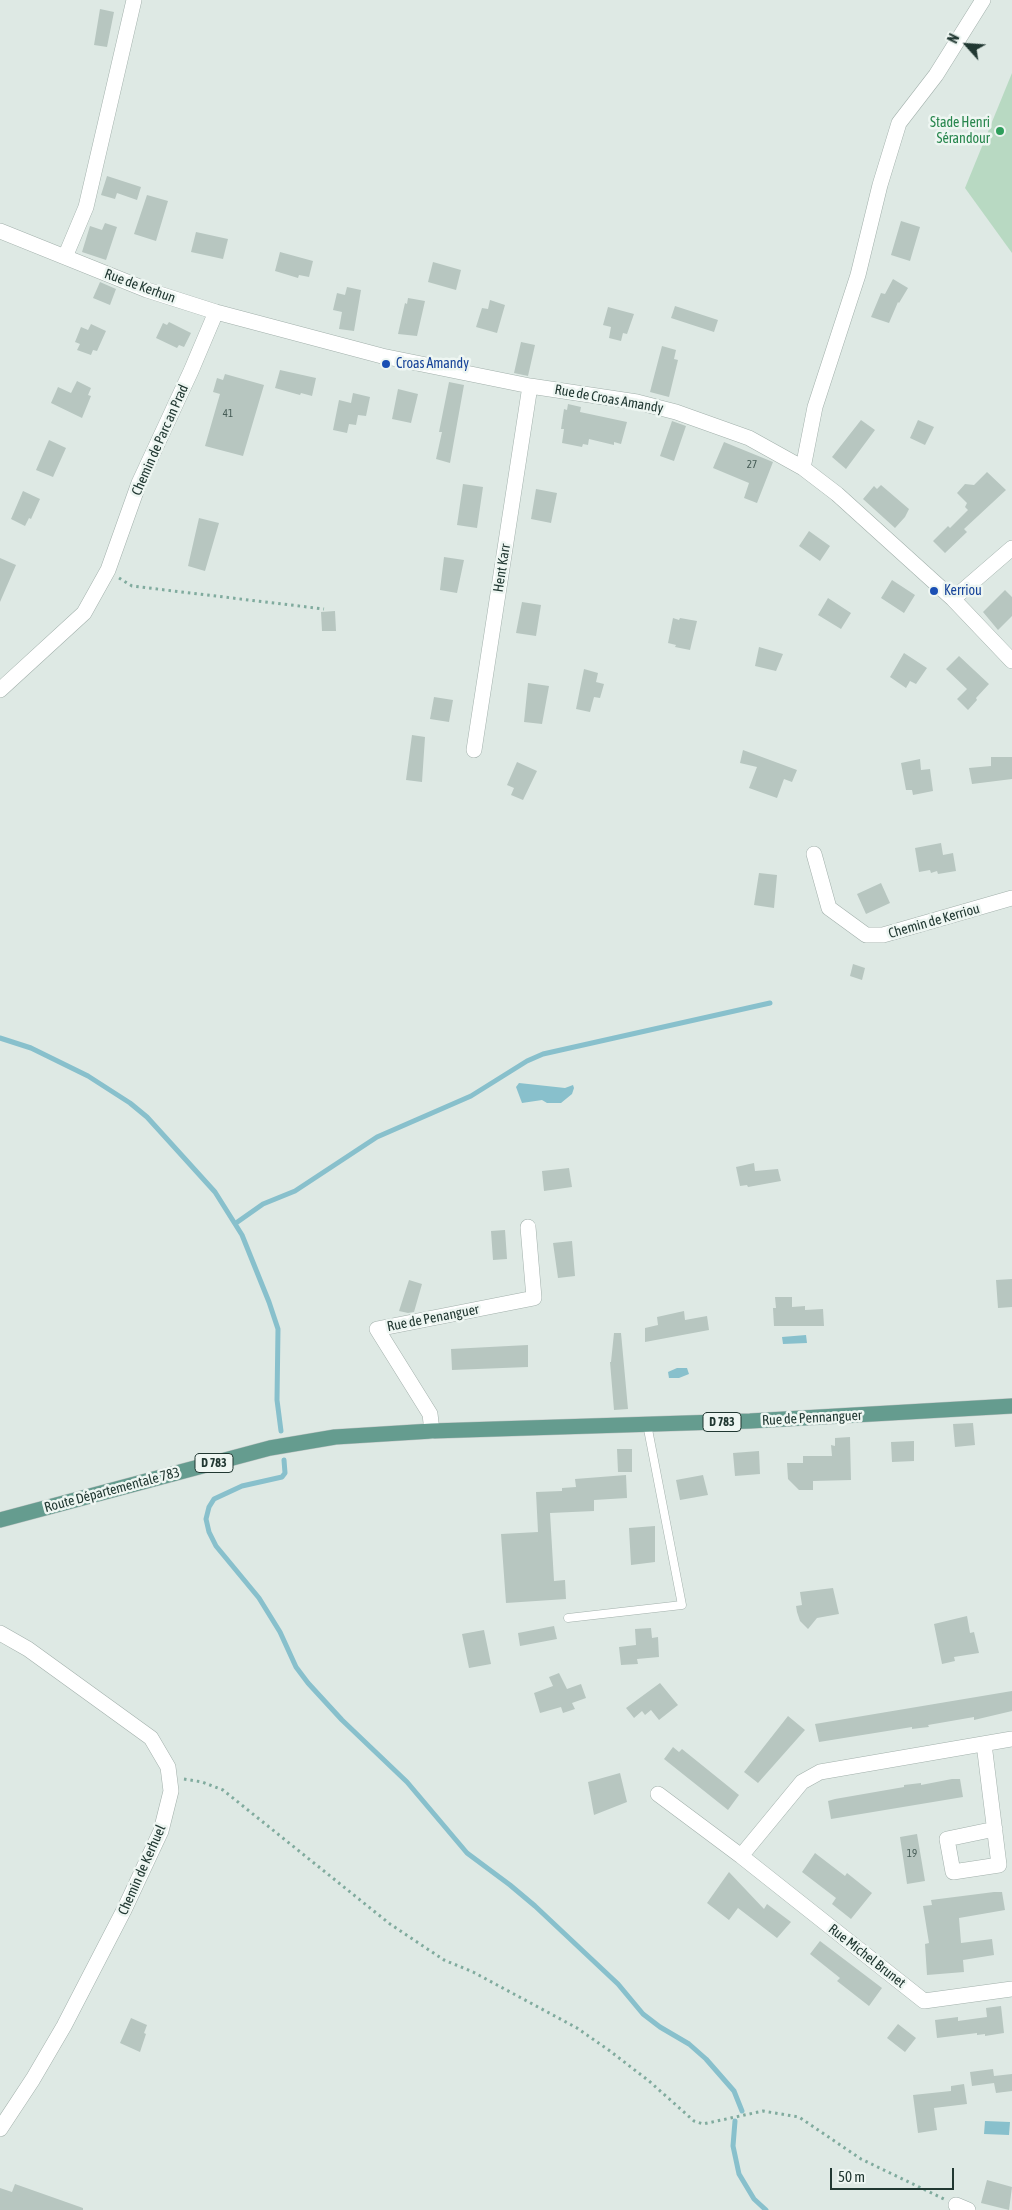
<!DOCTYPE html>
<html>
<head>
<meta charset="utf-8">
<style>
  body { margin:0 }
  #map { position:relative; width:1012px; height:2210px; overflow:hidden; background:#dee9e4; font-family:"Asap Condensed",sans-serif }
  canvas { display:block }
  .north { position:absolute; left:942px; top:20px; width:50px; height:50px; -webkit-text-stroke:4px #eef6f2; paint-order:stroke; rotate:296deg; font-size:14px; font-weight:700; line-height:20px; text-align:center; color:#213832 }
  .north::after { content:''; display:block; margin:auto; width:18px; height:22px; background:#213832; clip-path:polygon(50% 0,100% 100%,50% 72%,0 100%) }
  .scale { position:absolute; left:830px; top:2168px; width:124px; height:22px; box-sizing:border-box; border:2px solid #213832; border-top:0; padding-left:6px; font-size:15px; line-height:18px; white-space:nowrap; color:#213832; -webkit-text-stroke:4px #eef6f2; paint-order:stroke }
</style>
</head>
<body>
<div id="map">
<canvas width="1012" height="2210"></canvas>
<div class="north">N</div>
<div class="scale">50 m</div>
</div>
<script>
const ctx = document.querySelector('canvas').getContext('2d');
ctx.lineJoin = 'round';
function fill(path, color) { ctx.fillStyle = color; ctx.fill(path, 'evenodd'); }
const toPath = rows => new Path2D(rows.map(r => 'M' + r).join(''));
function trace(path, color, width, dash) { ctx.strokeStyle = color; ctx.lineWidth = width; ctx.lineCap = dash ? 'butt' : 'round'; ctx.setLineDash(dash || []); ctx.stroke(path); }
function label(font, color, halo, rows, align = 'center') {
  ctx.font = font + ' "Asap Condensed",sans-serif'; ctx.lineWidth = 5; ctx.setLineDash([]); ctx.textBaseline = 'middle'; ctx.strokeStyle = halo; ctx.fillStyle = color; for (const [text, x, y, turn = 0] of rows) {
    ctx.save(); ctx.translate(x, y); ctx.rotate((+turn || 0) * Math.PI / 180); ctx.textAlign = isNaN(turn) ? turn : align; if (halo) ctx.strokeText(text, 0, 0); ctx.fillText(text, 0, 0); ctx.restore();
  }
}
const green = toPath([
  [1012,73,1012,253,965,188]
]);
const water = toPath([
  [519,1083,565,1088,573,1085,574,1088,572,1094,561,1103,547,1103,542,1100,522,1103,516,1087],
  [806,1335,807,1343,783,1344,782,1337],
  [677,1368,687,1368,689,1374,679,1378,669,1378,668,1372],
  [985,2121,1010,2122,1009,2135,984,2134]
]);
const stream = toPath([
  [0,1038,31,1048,88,1076,130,1103,147,1117,215,1192,242,1235,269,1302,278,1329,277,1400,281,1431],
  [236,1223,263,1204,295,1191,377,1137,471,1096,527,1061,543,1054,770,1003],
  [284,1460,285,1473,282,1477,242,1486,214,1499,209,1507,206,1519,209,1532,216,1546,259,1598,280,1632,296,1667,308,1683,342,1720,407,1782,467,1853,510,1885,535,1906,618,1984,643,2014,660,2027,689,2044,706,2059,734,2091,742,2111],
  [735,2121,733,2146,739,2174,754,2199,766,2210]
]);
const building = toPath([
  [100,9,114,12,107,47,94,45],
  [107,176,141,187,137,200,117,193,115,199,101,195],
  [147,195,168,201,156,241,134,234],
  [901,221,920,227,910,261,891,255],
  [105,223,117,227,106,260,82,252,90,226,102,230],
  [196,232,228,239,223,259,191,252],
  [280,252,313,261,309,277,299,275,298,278,275,271],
  [433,262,461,270,456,290,428,282],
  [893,279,908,288,899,303,898,302,889,323,871,317,881,293,885,294],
  [100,282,116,289,110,305,93,298],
  [347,287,361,290,354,331,339,329,342,312,333,310,337,293,345,295],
  [408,298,425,301,417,336,398,334,405,303,407,304],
  [490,300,505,305,497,333,476,327,482,308,488,309],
  [675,306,718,320,714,332,671,318],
  [608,307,634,314,627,334,623,333,621,341,609,338,611,327,603,325],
  [169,322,191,333,184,347,179,345,177,348,156,338,163,323,167,325],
  [91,324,106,331,97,351,93,350,91,355,77,350,80,344,75,342,81,327,88,330],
  [521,342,535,345,528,376,514,373],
  [662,346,676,350,674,359,678,360,669,397,650,392],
  [280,370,316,378,312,396,301,393,300,395,275,388],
  [225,374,264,385,243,456,205,446,220,394,213,392,217,378,223,380],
  [77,381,91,388,88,395,91,396,82,418,51,403,58,387,71,393],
  [449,382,464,385,450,463,436,459,442,432,439,432],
  [398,389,418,394,411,423,392,419],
  [353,393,370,397,366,416,358,415,356,425,349,424,347,433,333,430,339,400,351,403],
  [568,404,581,407,580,412,627,422,621,444,614,442,614,445,589,439,588,445,583,444,582,447,562,443,564,429,561,429,564,409,567,410],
  [861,420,875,430,846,469,832,457],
  [918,420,934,427,925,445,910,438],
  [672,421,686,426,674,461,660,456],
  [49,440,66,448,53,477,36,470],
  [724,442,773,462,757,503,744,498,749,483,713,468],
  [987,472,1006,490,964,529,967,532,945,553,933,541,948,526,950,528,968,510,965,507,967,503,957,493,965,484,974,485],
  [463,484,483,487,477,528,457,525],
  [881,485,909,509,905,517,895,528,863,499,874,486,877,489],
  [536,489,557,493,551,523,531,519],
  [23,491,40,499,31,519,29,518,25,526,11,519],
  [199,518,219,523,205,571,188,566],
  [809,531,830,546,820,561,799,546],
  [444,557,464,560,457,593,440,590],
  [0,558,16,565,0,602],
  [892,580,915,595,904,613,881,598],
  [1005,590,1012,597,1012,616,998,630,983,612],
  [828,598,851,613,841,629,818,615],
  [522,602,541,605,536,636,516,633],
  [335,611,336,631,322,631,321,612],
  [673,618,679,620,680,618,697,621,690,650,675,647,676,645,668,643],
  [759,647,783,654,776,671,755,666],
  [904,653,927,668,916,684,910,681,906,688,890,677],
  [959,656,989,684,976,698,977,700,968,710,957,699,967,689,946,669],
  [584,669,598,673,596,682,604,684,600,698,594,697,590,712,576,709],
  [528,683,549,686,542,724,524,722],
  [434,697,453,700,449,722,430,719],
  [412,735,425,737,422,782,406,780],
  [743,750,797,770,792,782,784,779,777,798,749,788,757,767,740,763],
  [991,757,1012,757,1012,779,972,784,969,768,991,766],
  [920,759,921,770,930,769,933,791,913,795,912,790,906,790,901,763],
  [517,762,537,771,523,800,511,795,514,788,507,785],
  [941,843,943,855,953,853,956,871,938,874,937,871,931,873,930,870,919,872,915,848],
  [759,873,777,875,774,908,754,905],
  [881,883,890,903,866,914,857,894],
  [853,964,865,968,862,980,850,976],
  [754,1163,755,1171,778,1169,781,1181,748,1187,747,1185,740,1186,736,1167],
  [569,1168,572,1187,544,1191,542,1171],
  [505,1230,507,1259,493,1260,491,1231],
  [572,1241,575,1276,558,1278,553,1243],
  [1012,1279,1012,1307,998,1308,996,1280],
  [409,1280,422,1284,414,1312,408,1313,399,1311],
  [775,1297,792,1297,792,1307,805,1306,805,1310,823,1309,824,1326,774,1326,773,1308,776,1308],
  [684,1311,685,1320,707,1316,709,1330,645,1342,645,1328,658,1325,657,1317],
  [614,1333,621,1333,628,1409,614,1410,610,1362,611,1362],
  [528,1345,528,1367,452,1370,451,1349],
  [973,1423,975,1445,955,1447,953,1424],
  [850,1437,851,1480,813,1481,813,1490,799,1490,788,1479,787,1463,803,1463,803,1456,832,1456,831,1445,835,1446,835,1438],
  [914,1441,914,1461,892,1462,891,1442],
  [617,1449,632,1449,632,1472,618,1472],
  [759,1451,760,1474,735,1476,733,1453],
  [626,1475,627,1498,594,1500,594,1511,550,1513,554,1581,565,1580,566,1599,506,1603,501,1534,538,1532,536,1492,562,1491,562,1488,576,1487,575,1479],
  [703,1475,708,1495,680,1500,676,1480],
  [655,1526,655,1562,631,1565,629,1528],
  [833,1588,839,1614,817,1618,808,1629,800,1621,797,1612,796,1606,802,1605,800,1592],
  [967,1616,970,1633,974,1632,979,1653,954,1657,955,1661,942,1664,934,1624],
  [554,1626,557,1639,520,1646,518,1633],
  [651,1628,652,1638,658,1637,659,1657,637,1659,638,1664,621,1665,619,1647,636,1645,635,1629],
  [484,1630,491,1664,469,1668,462,1634],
  [559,1673,567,1689,581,1684,586,1698,572,1703,575,1709,563,1713,561,1707,540,1713,534,1693,553,1686,549,1677],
  [660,1683,678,1705,659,1720,651,1710,645,1715,642,1711,634,1718,626,1708],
  [1012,1691,1012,1711,974,1720,974,1717,928,1725,929,1727,920,1728,912,1729,912,1727,819,1742,815,1724],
  [788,1716,805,1730,758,1783,744,1772],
  [673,1747,679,1752,682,1749,739,1795,728,1810,664,1759],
  [620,1773,627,1802,594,1815,588,1782],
  [952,1779,960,1779,963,1797,831,1819,828,1801,835,1799,904,1787,904,1785,921,1783,921,1785],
  [917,1834,925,1881,907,1884,900,1837],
  [815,1853,845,1876,847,1873,872,1893,851,1919,832,1904,836,1898,802,1872],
  [729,1872,764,1909,767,1904,791,1922,777,1938,738,1908,729,1920,707,1903],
  [994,1892,1002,1892,1005,1910,959,1918,961,1943,992,1939,994,1955,963,1960,964,1972,927,1975,925,1944,929,1943,923,1906,932,1905,931,1900],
  [820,1941,882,1988,869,2006,837,1981,840,1978,810,1954],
  [1001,2006,1004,2033,985,2036,985,2034,977,2035,977,2033,937,2038,935,2020,958,2017,958,2021,987,2017,986,2008],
  [131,2018,147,2025,144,2033,146,2034,140,2052,120,2043],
  [898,2024,916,2038,905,2052,887,2038],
  [993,2069,994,2076,1012,2074,1012,2091,996,2093,994,2083,972,2086,970,2072],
  [964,2084,967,2104,934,2108,937,2130,918,2133,913,2095,951,2091,951,2086],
  [987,2180,1012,2187,1009,2210,981,2203],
  [15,2184,83,2208,83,2210,0,2210,0,2188,12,2192]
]);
const path = toPath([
  [119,578,132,586,324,609],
  [184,1779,202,1782,223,1790,390,1924,444,1960,473,1972,577,2028,610,2051,649,2081,694,2121,703,2124,763,2111,799,2117,861,2159,944,2199]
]);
const service = toPath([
  [568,1618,682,1605,647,1424]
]);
const minor = toPath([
  [0,231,147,290,216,312,382,356,530,386,637,402,676,412,749,438,803,468,837,494,953,599,1012,661],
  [65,257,86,207,134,0],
  [803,468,815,407,858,275,880,185,899,123,936,75,983,0],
  [953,599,1012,548],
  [0,690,84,613,108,570,139,483,191,371,216,312],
  [474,750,530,386],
  [814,854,829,908,866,935,883,935,1012,898],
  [432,1431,430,1414,377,1329,534,1298,528,1227],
  [0,1633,28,1649,151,1738,168,1767,171,1791,161,1831,124,1910,64,2026,33,2079,0,2129],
  [984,1744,999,1865,953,1872,947,1839,995,1829],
  [658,1794,741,1856,924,2001,1012,1989],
  [741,1856,802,1782,820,1772,1012,1739],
  [956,2205,968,2210]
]);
const primary = toPath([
  [0,1520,270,1448,335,1437,432,1431,750,1421,1012,1406]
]);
const markers = [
  [1000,131,5,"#2e9e5b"],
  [386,364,5,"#1a4fb4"],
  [934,591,5,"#1a4fb4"]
];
const numberNames = [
  ["41",228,414],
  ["27",752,465],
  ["19",912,1854]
];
const shields = [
  [722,1422,38],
  [214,1463,38]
];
const shieldNames = [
  ["D 783",722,1422],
  ["D 783",214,1463]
];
const leisureNames = [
  ["Stade Henri",990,123],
  ["Sérandour",990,139]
];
const streetNames = [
  ["Rue de Kerhun",140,286,20],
  ["Rue de Croas Amandy",609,399,10],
  ["Chemin de Parc an Prad",160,440,-66],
  ["Hent Karr",502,568,-81],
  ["Chemin de Kerriou",934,921,-16],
  ["Rue de Penanguer",433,1318,-11],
  ["Rue de Pennanguer",812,1418,-3],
  ["Route Départementale 783",112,1490,-15],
  ["Chemin de Kerhuel",142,1870,-66],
  ["Rue Michel Brunet",867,1956,38]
];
const transitNames = [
  ["Croas Amandy",396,364],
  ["Kerriou",944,591]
];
fill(green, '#b8d9c2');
fill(water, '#88c0cc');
trace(stream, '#88c0cc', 5);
fill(building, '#b7c6c0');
trace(service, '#a2b0ab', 9);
trace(minor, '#a2b0ab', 16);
trace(primary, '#bcc3c2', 16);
trace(path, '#80ab9e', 3, [2.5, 4]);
trace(service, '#fff', 8);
trace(minor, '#fff', 15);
trace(primary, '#659c8f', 15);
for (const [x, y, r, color] of markers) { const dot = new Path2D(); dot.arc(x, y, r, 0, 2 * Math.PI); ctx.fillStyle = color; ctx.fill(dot); trace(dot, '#eef6f2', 2); }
label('11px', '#465c56', null, numberNames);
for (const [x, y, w] of shields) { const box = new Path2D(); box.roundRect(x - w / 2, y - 9.5, w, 19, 4); ctx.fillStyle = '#eef6f2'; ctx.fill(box); trace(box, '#213832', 1); }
label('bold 12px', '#213832', null, shieldNames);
label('14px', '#27864d', '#eef6f2', leisureNames, 'right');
label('14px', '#213832', '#eef6f2', streetNames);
label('14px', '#164399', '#eef6f2', transitNames, 'left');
</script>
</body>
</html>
